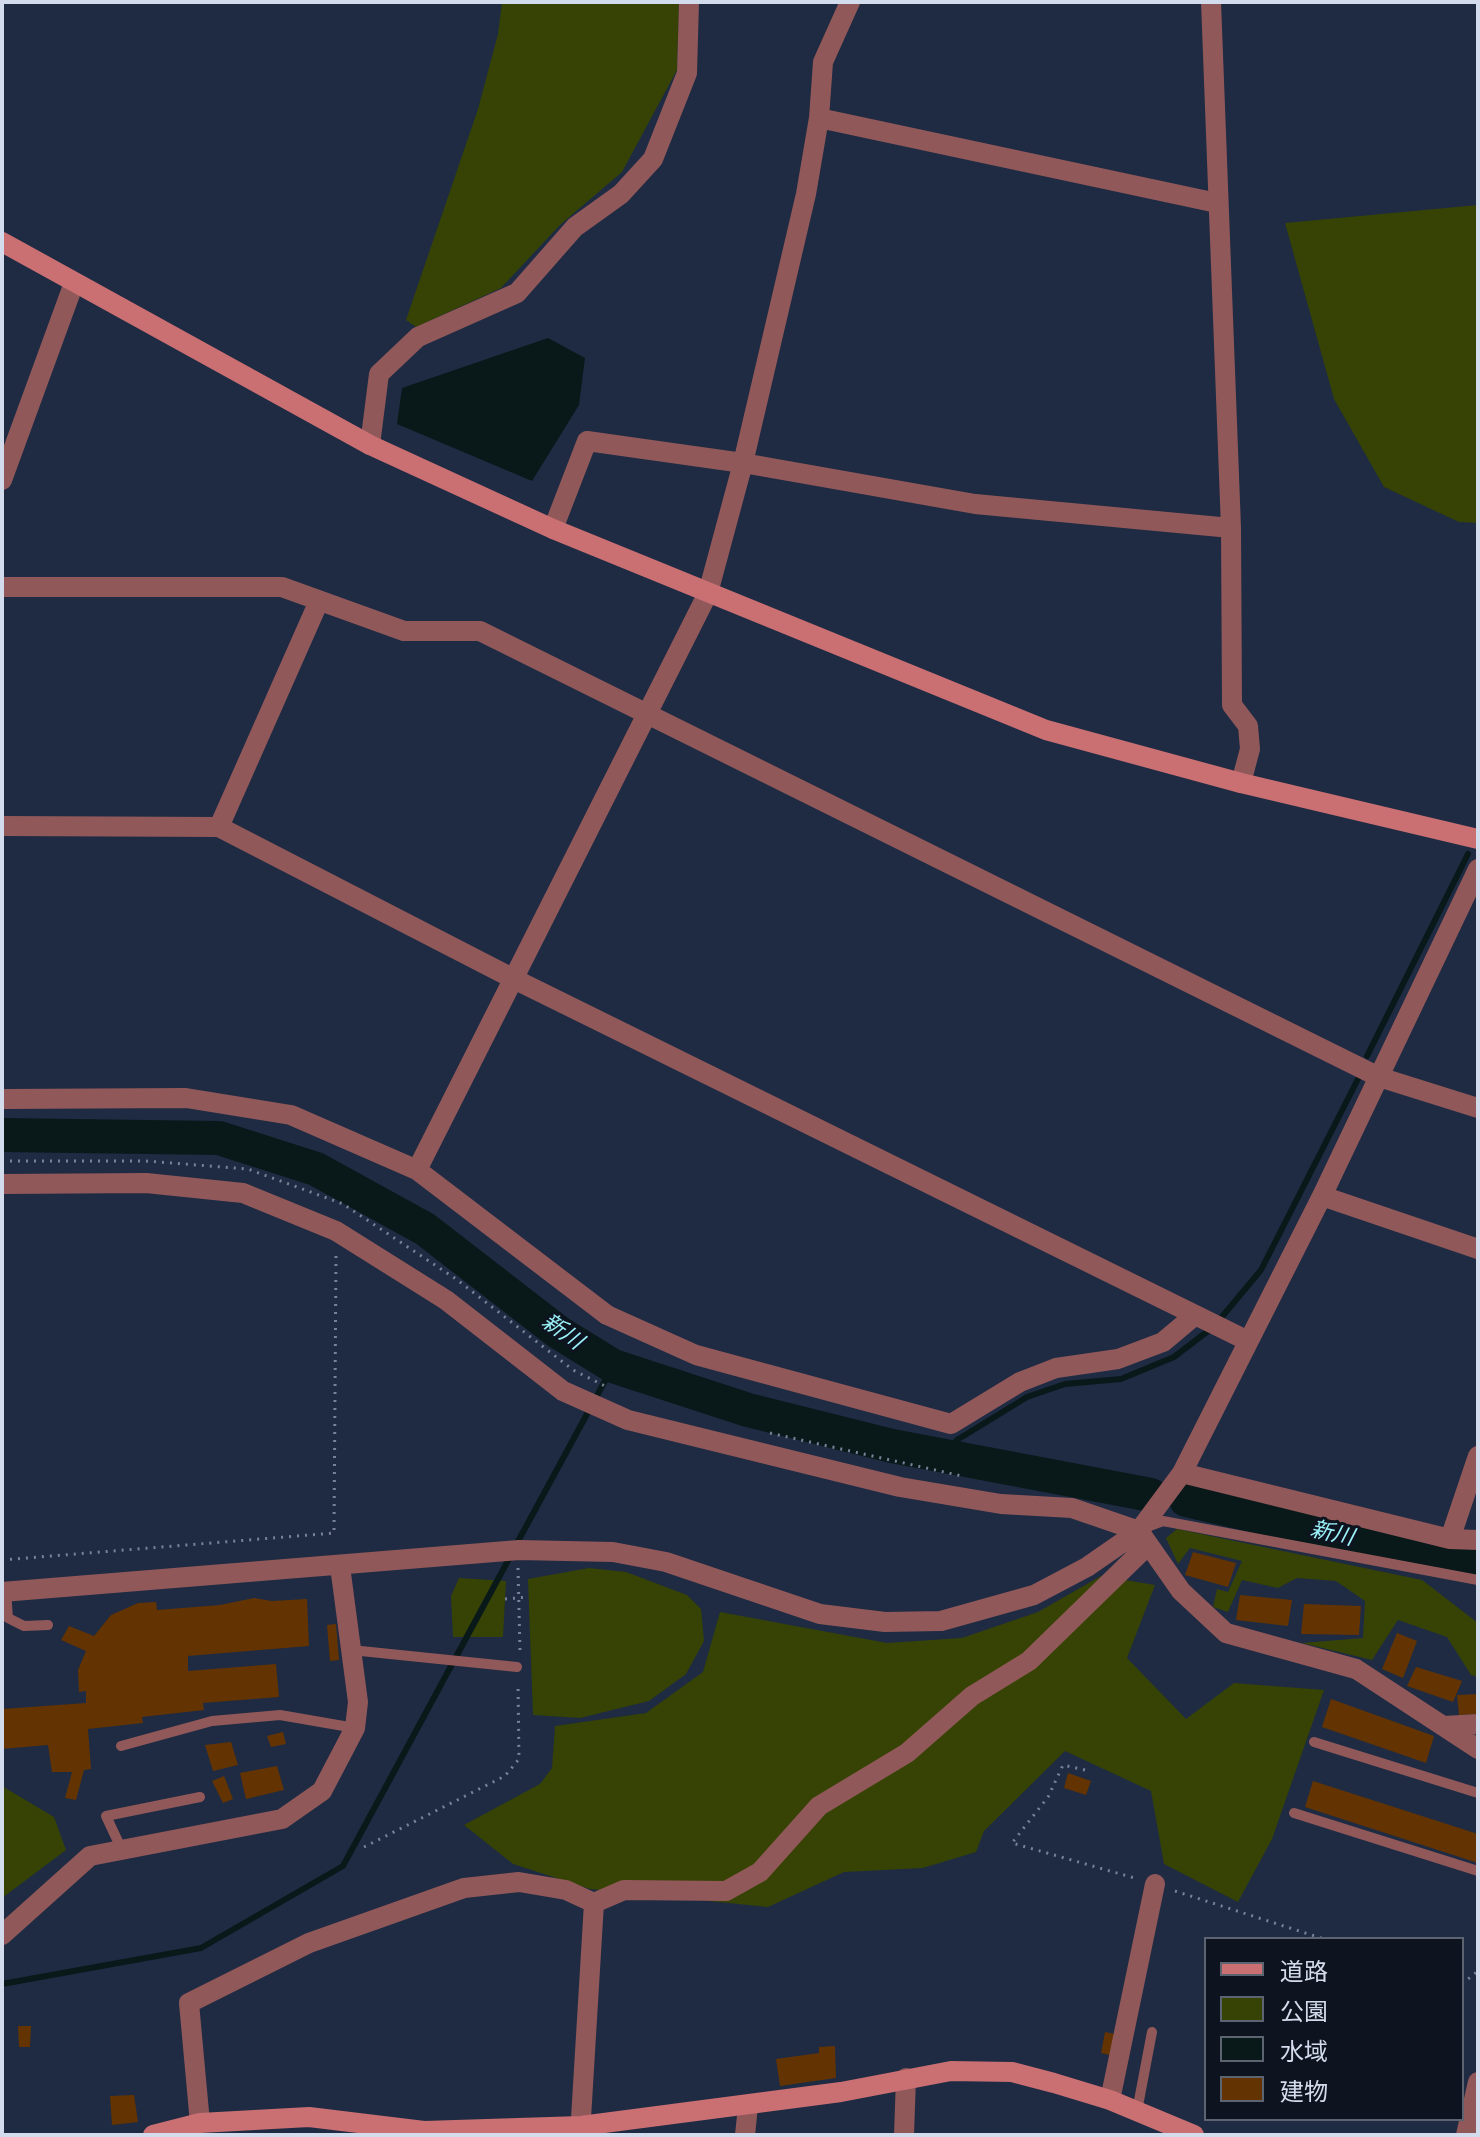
<!DOCTYPE html>
<html>
<head>
<meta charset="utf-8">
<style>
  body { margin:0 }
  #map { position:relative; width:1480px; height:2137px; overflow:hidden; background:#1e2b43; font-family:"Noto Serif","Noto Sans JP",serif }
  canvas { display:block }
  .frame { position:absolute; inset:0; border:4px solid #d3dcec; pointer-events:none }
  .legend { position:absolute; left:1204px; top:1937px; width:260px; height:184px; box-sizing:border-box; background:#0e141f; border:2px solid #5d6471; margin:0; padding:10px 14px; list-style:none; font-size:24px; color:#d3dcec }
  .legend li { display:flex; align-items:center; gap:16px; height:40px }
  .legend b { width:40px; border:2px solid #5d6471 }
</style>
</head>
<body>
<div id="map">
<canvas width="1480" height="2137"></canvas>
<div class="frame"></div>
<ul class="legend">
<li><b style="height:10px;background:#ca6f72"></b>道路</li>
<li><b style="height:22px;background:#364305"></b>公園</li>
<li><b style="height:22px;background:#09191a"></b>水域</li>
<li><b style="height:22px;background:#633402"></b>建物</li>
</ul>
</div>
<script>
const ctx = document.querySelector('canvas').getContext('2d');
ctx.lineJoin = 'round';
function fill(path, color) { ctx.fillStyle = color; ctx.fill(path, 'evenodd'); }
const toPath = rows => new Path2D(rows.map(r => 'M' + r).join(''));
function trace(path, color, width, dash) { ctx.strokeStyle = color; ctx.lineWidth = width; ctx.lineCap = dash ? 'butt' : 'round'; ctx.setLineDash(dash || []); ctx.stroke(path); }
function label(font, color, halo, rows, align = 'center') {
  ctx.font = font + ' "Noto Serif","Noto Sans JP",serif'; ctx.lineWidth = 6; ctx.setLineDash([]); ctx.textBaseline = 'middle'; ctx.strokeStyle = halo; ctx.fillStyle = color; for (const [text, x, y, turn = 0] of rows) {
    ctx.save(); ctx.translate(x, y); ctx.rotate((+turn || 0) * Math.PI / 180); ctx.textAlign = isNaN(turn) ? turn : align; if (halo) ctx.strokeText(text, 0, 0); ctx.fillText(text, 0, 0); ctx.restore();
  }
}
const green = toPath([
  [502,2,679,2,677,70,622,172,560,225,501,288,416,327,406,320,478,109,498,34],
  [1478,205,1478,523,1459,522,1384,487,1334,399,1285,223],
  [1177,1529,1422,1580,1478,1623,1478,1677,1471,1675,1447,1637,1398,1620,1372,1660,1302,1643,1363,1638,1365,1601,1336,1581,1297,1578,1278,1588,1242,1580,1228,1612,1213,1607,1217,1589,1228,1592,1242,1561,1190,1548,1178,1564,1166,1538],
  [589,1568,626,1572,687,1595,701,1609,704,1641,686,1674,649,1701,580,1718,533,1715,528,1579],
  [1101,1576,1155,1585,1127,1658,1186,1719,1234,1683,1324,1690,1272,1839,1238,1902,1164,1864,1151,1791,1065,1751,984,1831,976,1852,923,1868,844,1872,768,1907,590,1889,513,1864,464,1825,540,1784,552,1768,555,1726,646,1713,703,1672,720,1612,887,1643,962,1638,1038,1612],
  [459,1578,506,1581,503,1637,453,1637,451,1596],
  [2,1786,54,1817,66,1850,2,1898]
]);
const water = toPath([
  [548,338,585,358,579,405,532,481,397,424,402,388]
]);
const stream = toPath([
  [1367,1056,1468,854],
  [1221,1318,1261,1270,1358,1079],
  [941,1457,957,1440,1027,1397,1065,1384,1121,1379,1174,1357,1208,1331],
  [516,1545,613,1366],
  [2,1984,201,1948,343,1866,511,1555]
]);
const river = toPath([
  [2,1135,219,1138,316,1169,425,1229,558,1332,613,1366,748,1410,892,1446,1151,1495],
  [1186,1500,1445,1560,1478,1561]
]);
const building = toPath([
  [1193,1552,1236,1563,1228,1587,1185,1575],
  [1240,1595,1292,1600,1288,1626,1236,1620],
  [254,1598,272,1601,307,1599,309,1646,188,1656,188,1671,276,1664,279,1697,203,1703,204,1710,142,1717,143,1723,88,1729,91,1769,84,1770,76,1800,65,1798,72,1772,52,1772,48,1745,2,1749,2,1709,86,1703,86,1691,79,1692,78,1670,86,1651,61,1640,69,1626,94,1636,111,1615,138,1603,156,1602,157,1610,220,1605],
  [1304,1604,1361,1606,1359,1635,1301,1634],
  [336,1624,339,1660,330,1661,327,1625],
  [1397,1633,1417,1641,1403,1678,1382,1669],
  [1416,1667,1462,1681,1453,1702,1407,1686],
  [1478,1694,1478,1714,1459,1715,1457,1695],
  [1331,1699,1434,1736,1426,1763,1322,1727],
  [283,1732,286,1744,271,1747,267,1736],
  [231,1742,238,1765,213,1771,205,1745],
  [277,1766,284,1790,246,1799,240,1773],
  [1068,1773,1091,1781,1086,1795,1064,1788],
  [224,1776,233,1799,223,1803,212,1781],
  [1313,1781,1478,1834,1478,1863,1305,1807],
  [18,2026,31,2026,30,2047,19,2047],
  [1105,2032,1120,2035,1114,2056,1101,2053],
  [835,2046,836,2078,780,2086,776,2059,819,2053,819,2047],
  [134,2095,138,2122,112,2125,110,2096]
]);
const path = toPath([
  [2,1161,146,1161,248,1169,343,1204,456,1279,573,1370,609,1388],
  [770,1433,962,1476],
  [2,1560,334,1533,336,1255],
  [518,1568,520,1652],
  [505,1599,528,1597],
  [1085,1770,1063,1765,1048,1797,1012,1843,1138,1879],
  [364,1847,505,1776,519,1759,518,1683],
  [1175,1891,1324,1939],
  [1462,1984,1478,1971]
]);
const lane = toPath([
  [1147,1527,1163,1521,1478,1580],
  [6,1592,8,1618,24,1626,48,1625],
  [351,1650,517,1667],
  [1314,1742,1478,1793],
  [121,1746,212,1721,280,1715,355,1728],
  [1294,1813,1478,1871],
  [122,1850,106,1816,200,1797],
  [1137,2111,1152,2032]
]);
const street = toPath([
  [1211,2,1231,528,1232,705,1248,726,1250,749,1241,783],
  [819,118,1217,203],
  [370,445,379,374,418,337,517,293,575,227,621,194,653,159,687,73,689,2],
  [2,480,74,283],
  [553,529,587,441,743,463,975,504,1231,528],
  [2,587,282,587,404,631,480,631,1379,1077,1478,1108],
  [2,826,219,827,516,980,1246,1340],
  [219,827,319,601],
  [2,1099,186,1098,291,1115,417,1170,607,1315,696,1355,951,1424,1020,1382,1056,1368,1118,1359,1163,1342,1194,1316],
  [417,1170,708,593,743,463,806,194,819,118,823,62,850,2],
  [2,1184,146,1183,243,1193,336,1231,446,1300,563,1391,628,1420,900,1487,1001,1504,1072,1508,1139,1531,1181,1591,1226,1633,1356,1669,1478,1749],
  [1322,1196,1478,1249],
  [1182,1473,1450,1539,1478,1540],
  [1450,1539,1478,1456],
  [2,1592,519,1550,613,1552,666,1562,820,1614,885,1622,941,1621,1034,1595,1087,1567,1139,1531,1182,1473,1322,1196,1478,869],
  [1444,1726,1478,1724],
  [2,1935,90,1856,282,1819,322,1791,355,1728,358,1702,340,1566],
  [1110,2100,1155,1884],
  [200,2123,189,2003,309,1943,464,1888,519,1882,566,1890,594,1903,624,1890,726,1891,760,1872,819,1806,907,1753,972,1696,1029,1661,1147,1546],
  [580,2135,594,1903],
  [745,2135,748,2106],
  [904,2135,906,2078],
  [1466,2135,1478,2082]
]);
const secondary = toPath([
  [2,242,370,445,553,529,1046,730,1241,783,1478,839],
  [153,2135,200,2123,309,2117,424,2131,581,2126,841,2092,951,2071,1012,2072,1054,2083,1110,2100,1194,2135]
]);
const waterNames = [
  ["新川",562,1332,35],
  ["新川",1332,1534,13]
];
fill(green, '#364305');
fill(water, '#09191a');
trace(stream, '#09191a', 6);
trace(river, '#09191a', 34);
fill(building, '#633402');
trace(path, '#788397', 3, [2, 6]);
trace(lane, '#915859', 10);
trace(street, '#915859', 20);
trace(secondary, '#ca6f72', 20);
label('italic 22px', '#9bf2fa', '#0e141f', waterNames);
</script>
</body>
</html>
